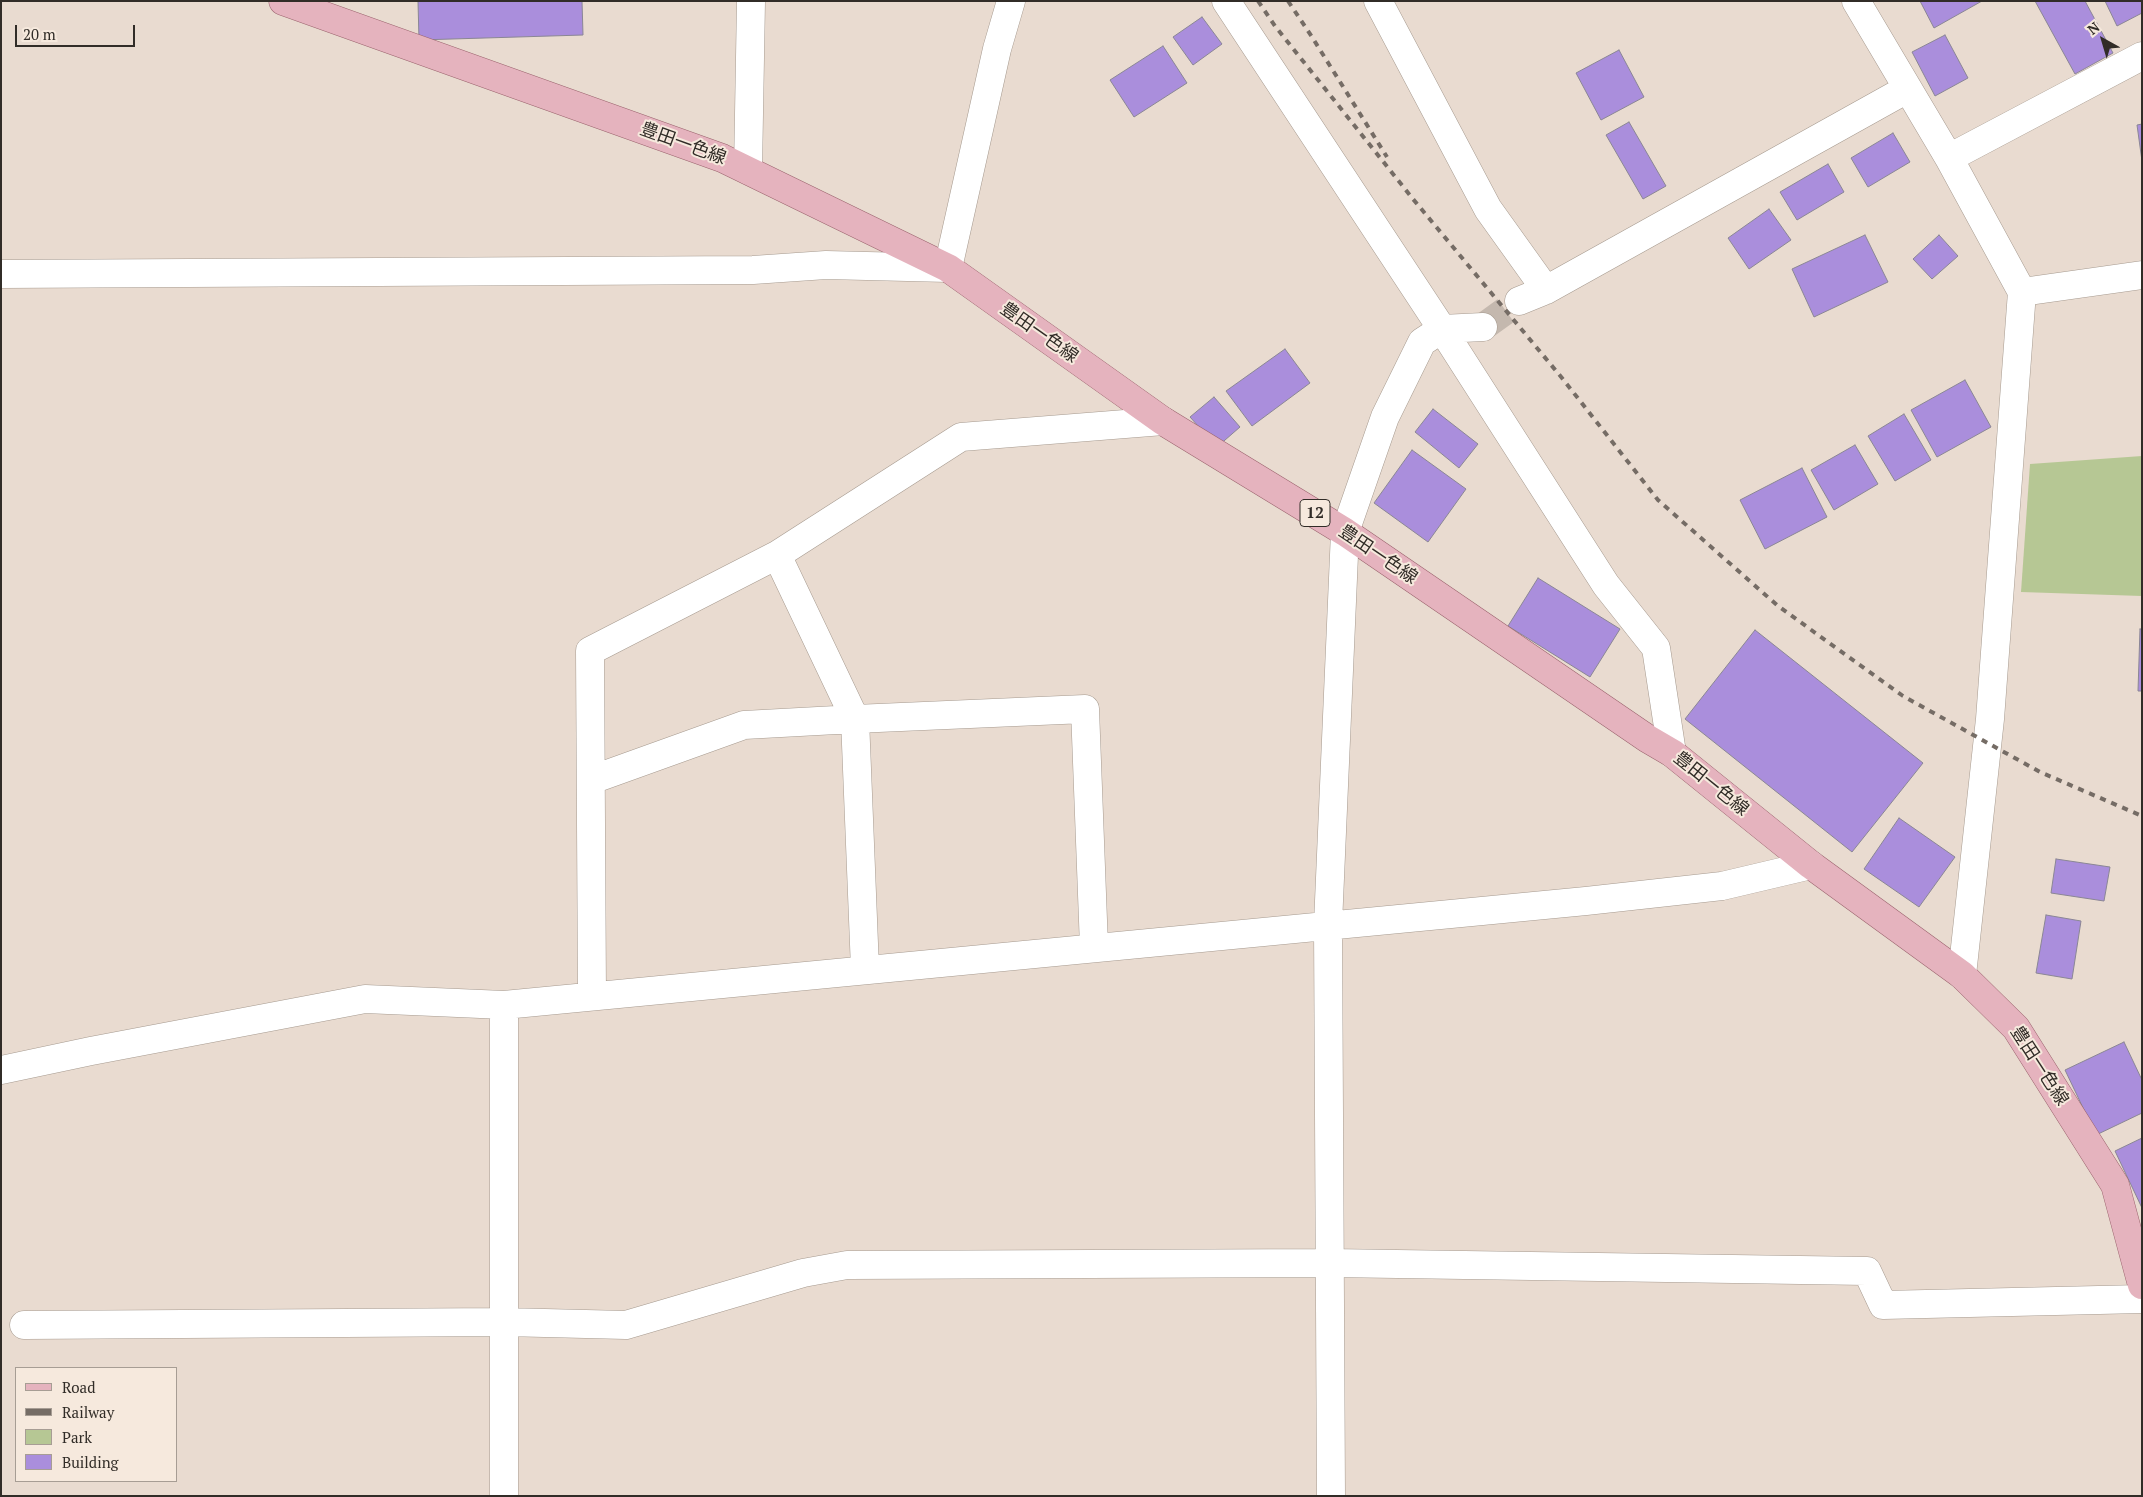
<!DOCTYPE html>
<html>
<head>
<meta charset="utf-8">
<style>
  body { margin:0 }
  #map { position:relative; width:2143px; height:1497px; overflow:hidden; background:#e9dbd0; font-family:"PT Serif",serif }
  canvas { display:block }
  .frame { position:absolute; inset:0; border:2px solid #312c27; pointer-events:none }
  .legend { position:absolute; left:15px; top:1367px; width:162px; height:115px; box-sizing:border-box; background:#f6e9dd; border:1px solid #a79d94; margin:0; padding:6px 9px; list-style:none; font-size:15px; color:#312c27 }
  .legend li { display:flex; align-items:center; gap:10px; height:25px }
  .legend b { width:25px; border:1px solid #a79d94 }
  .north { position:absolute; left:2078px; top:15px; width:50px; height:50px; -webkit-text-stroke:4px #f6e9dd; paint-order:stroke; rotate:321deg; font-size:14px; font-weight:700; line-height:20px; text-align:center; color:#312c27 }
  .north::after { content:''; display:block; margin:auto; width:18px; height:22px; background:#312c27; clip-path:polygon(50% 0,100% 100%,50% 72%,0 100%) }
  .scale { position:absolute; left:15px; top:25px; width:120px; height:22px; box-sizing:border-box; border:2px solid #312c27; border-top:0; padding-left:6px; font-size:15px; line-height:18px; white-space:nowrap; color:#312c27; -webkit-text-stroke:4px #f6e9dd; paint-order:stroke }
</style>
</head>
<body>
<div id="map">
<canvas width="2143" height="1497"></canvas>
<div class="frame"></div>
<ul class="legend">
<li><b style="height:6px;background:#e5b3be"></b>Road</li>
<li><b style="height:6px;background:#756c65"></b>Railway</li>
<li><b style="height:14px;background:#b6c794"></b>Park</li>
<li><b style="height:14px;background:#aa8edc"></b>Building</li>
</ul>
<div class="north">N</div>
<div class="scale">20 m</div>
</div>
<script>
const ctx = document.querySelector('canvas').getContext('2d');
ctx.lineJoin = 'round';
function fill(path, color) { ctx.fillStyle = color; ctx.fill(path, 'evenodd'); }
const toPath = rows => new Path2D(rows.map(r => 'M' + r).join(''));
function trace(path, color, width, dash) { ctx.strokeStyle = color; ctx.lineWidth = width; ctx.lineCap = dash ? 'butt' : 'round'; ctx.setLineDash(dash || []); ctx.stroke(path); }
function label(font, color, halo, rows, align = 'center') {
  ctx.font = font + ' "PT Serif","Noto Sans JP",serif'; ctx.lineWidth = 4; ctx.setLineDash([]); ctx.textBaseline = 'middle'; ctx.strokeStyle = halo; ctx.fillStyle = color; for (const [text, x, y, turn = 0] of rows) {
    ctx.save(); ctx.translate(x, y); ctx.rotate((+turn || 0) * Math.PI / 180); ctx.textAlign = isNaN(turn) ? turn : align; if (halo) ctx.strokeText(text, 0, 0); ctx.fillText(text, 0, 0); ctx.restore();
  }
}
const green = toPath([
  [2142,456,2142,596,2021,592,2030,464]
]);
const building = toPath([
  [418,1,582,1,583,35,419,40,418,1],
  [1920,1,1982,1,1934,28,1920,1],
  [2035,1,2085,1,2113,53,2075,74,2035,1],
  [2105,1,2142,1,2142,13,2117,26,2105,1],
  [1202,17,1222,44,1193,65,1173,37,1202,17],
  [1945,35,1968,78,1935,96,1912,52,1945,35],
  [1163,46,1187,83,1134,117,1110,80,1163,46],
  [1619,50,1644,97,1601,120,1576,73,1619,50],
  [1629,122,1666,186,1643,199,1606,135,1629,122],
  [2142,124,2142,161,2137,125,2142,124],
  [1893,133,1910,162,1868,187,1851,158,1893,133],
  [1828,164,1844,192,1797,220,1780,192,1828,164],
  [1769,209,1791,240,1749,269,1728,238,1769,209],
  [1865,235,1888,282,1814,317,1792,269,1865,235],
  [1939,235,1958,256,1932,279,1913,259,1939,235],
  [1285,349,1310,383,1252,426,1226,391,1285,349],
  [1965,380,1991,427,1937,457,1911,410,1965,380],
  [1214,397,1240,427,1217,447,1190,417,1214,397],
  [1433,409,1478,444,1459,468,1415,432,1433,409],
  [1904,414,1931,460,1895,481,1868,436,1904,414],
  [1855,445,1878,484,1834,510,1811,470,1855,445],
  [1412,450,1466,489,1428,542,1374,503,1412,450],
  [1802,468,1827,517,1765,549,1740,500,1802,468],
  [1538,578,1620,629,1590,677,1508,626,1538,578],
  [2140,629,2142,629,2142,691,2138,691,2140,629],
  [1755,630,1923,763,1852,852,1685,719,1755,630],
  [1899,818,1955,857,1919,907,1864,869,1899,818],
  [2056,859,2110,867,2104,901,2051,893,2056,859],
  [2046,915,2081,921,2072,979,2036,973,2046,915],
  [2124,1042,2142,1080,2142,1113,2096,1135,2065,1070,2124,1042],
  [2142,1138,2142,1208,2115,1151,2142,1138]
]);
const minorTunnel = toPath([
  [1483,327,1519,301]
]);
const minor = toPath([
  [1226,1,1442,329,1606,585,1656,648,1672,753],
  [1378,1,1488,209,1546,290],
  [1856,1,1949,158,2022,292,1990,719,1962,975],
  [1949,158,2142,56],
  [748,170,751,1],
  [1,274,753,270,826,265,948,268,997,49,1011,1],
  [2022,292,2142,275],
  [1519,301,1546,290,1907,89],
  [777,555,855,719,1085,709,1094,947],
  [591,780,744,725,855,719,865,969],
  [592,996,590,651,777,555,961,437,1163,421],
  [504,1005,504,1496],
  [1,1070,91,1051,365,999,504,1005,1586,901,1722,886,1811,865],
  [24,1325,504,1322,626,1325,803,1273,847,1265,1330,1263,1867,1271,1883,1305,2142,1299],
  [1331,1496,1328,924,1345,532,1385,417,1422,342,1442,329,1483,327]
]);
const major = toPath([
  [283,1,722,158,948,268,1163,421,1345,532,1648,739,1672,753,1811,865,1962,975,2016,1028,2115,1185,2142,1285]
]);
const rail = toPath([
  [1258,1,1275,26,1413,199,1562,378,1658,500,1778,606,1903,696,2040,772,2142,816],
  [1288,1,1312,37,1387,157]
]);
const shields = [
  [1315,513,30]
];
const shieldNames = [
  ["12",1315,513]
];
const streetNames = [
  ["豊田一色線",683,144,20],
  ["豊田一色線",1039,333,35],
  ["豊田一色線",1378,555,34],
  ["豊田一色線",1711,784,39],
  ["豊田一色線",2039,1066,57]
];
fill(green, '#b6c794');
fill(building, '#aa8edc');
trace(building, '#8a8694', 1);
trace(minorTunnel, '#c4b8ae', 28, [28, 14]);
trace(minor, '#a69a8f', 29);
trace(major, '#9a636d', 29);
trace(minor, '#fff', 28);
trace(major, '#e5b3be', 28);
trace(rail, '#756c65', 4, [6, 6]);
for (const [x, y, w] of shields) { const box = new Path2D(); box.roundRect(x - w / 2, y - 13.5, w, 27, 4); ctx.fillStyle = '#f6e9dd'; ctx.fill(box); trace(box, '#312c27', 1); }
label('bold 16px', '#312c27', null, shieldNames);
label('18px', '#312c27', '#f6e9dd', streetNames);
</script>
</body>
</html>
